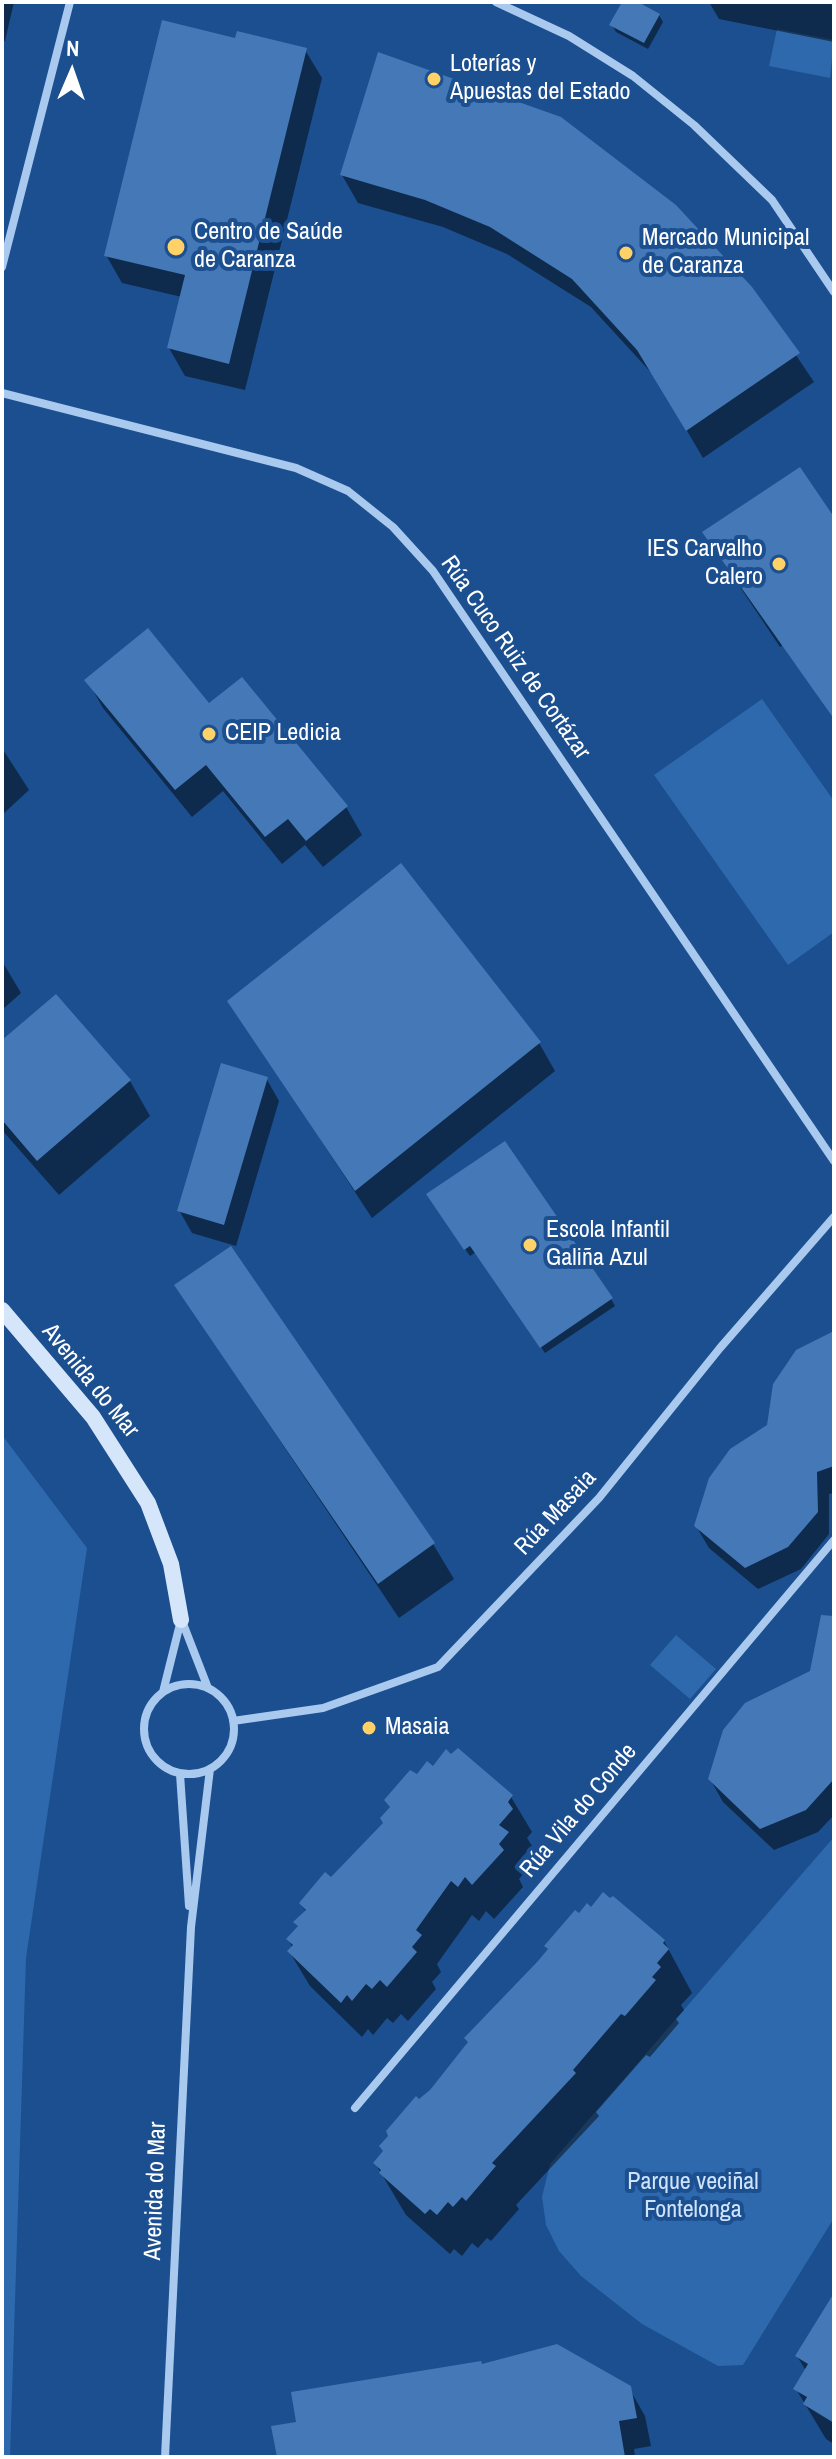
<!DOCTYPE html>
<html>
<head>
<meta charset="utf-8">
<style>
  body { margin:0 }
  #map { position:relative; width:836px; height:2459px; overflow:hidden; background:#1b4f8f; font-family:"Archivo Narrow",sans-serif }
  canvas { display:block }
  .frame { position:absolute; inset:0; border:4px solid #fff; pointer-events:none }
  .north { position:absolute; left:32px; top:32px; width:80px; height:80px; -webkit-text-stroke:6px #1b4f8f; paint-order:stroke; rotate:2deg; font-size:22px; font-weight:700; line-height:32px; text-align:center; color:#fff }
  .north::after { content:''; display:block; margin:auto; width:28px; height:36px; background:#fff; clip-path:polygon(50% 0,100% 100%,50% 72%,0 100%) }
</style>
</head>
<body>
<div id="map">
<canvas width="836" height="2459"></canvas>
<div class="frame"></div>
<div class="north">N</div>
</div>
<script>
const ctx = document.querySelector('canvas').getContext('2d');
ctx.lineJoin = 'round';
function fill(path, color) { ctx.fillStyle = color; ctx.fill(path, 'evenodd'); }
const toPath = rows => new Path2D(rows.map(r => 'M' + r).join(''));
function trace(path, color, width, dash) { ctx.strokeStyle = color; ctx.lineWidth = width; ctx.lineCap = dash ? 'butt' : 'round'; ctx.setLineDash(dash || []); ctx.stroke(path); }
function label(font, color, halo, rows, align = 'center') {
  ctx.font = font + ' "Archivo Narrow",sans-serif'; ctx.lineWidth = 8; ctx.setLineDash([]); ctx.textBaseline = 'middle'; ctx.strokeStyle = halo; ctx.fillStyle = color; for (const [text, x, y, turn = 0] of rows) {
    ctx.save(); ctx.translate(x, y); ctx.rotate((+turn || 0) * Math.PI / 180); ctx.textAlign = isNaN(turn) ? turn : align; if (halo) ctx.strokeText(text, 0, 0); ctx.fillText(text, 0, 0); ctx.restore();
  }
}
const green = toPath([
  [777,29,834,40,830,78,769,66],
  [762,699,834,801,834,932,788,965,654,775],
  [2,1435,87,1548,26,1958,10,2457,2,2457],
  [676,1635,716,1669,690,1699,650,1665],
  [834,1837,834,2218,743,2365,718,2366,642,2324,581,2276,559,2251,546,2225,542,2197,550,2164]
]);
const shadow = toPath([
  [2,2,14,2,5,41,2,41],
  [624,2,634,2,659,15,663,22,648,49,616,32,612,25],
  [709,2,834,2,834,42,719,19],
  [237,40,305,50,322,78,245,390,185,376,169,348,182,297,122,283,106,255],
  [342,175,751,288,814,382,703,458,656,378,591,307,507,254,443,227,358,203],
  [834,521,834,719,784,644,780,647,718,554],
  [87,680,209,706,346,807,362,835,323,867,305,845,282,864,223,791,192,817,103,708],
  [2,748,29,790,2,815],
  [2,961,21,993,2,1010],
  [230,1002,539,1043,555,1071,372,1218],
  [2,1041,130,1081,150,1116,59,1195,2,1130],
  [266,1078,279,1101,236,1246,192,1233,179,1210],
  [432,1202,611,1299,615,1306,545,1353,476,1252,470,1256],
  [176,1286,433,1544,454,1579,399,1618],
  [834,1334,834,1493,829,1494,829,1534,801,1569,758,1589,709,1548,696,1526],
  [834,1625,834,1815,818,1832,774,1850,723,1802,710,1779,812,1672],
  [511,1797,532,1832,527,1838,532,1846,521,1858,527,1869,519,1879,523,1887,494,1919,486,1911,479,1921,472,1915,437,1964,441,1972,432,1982,436,1989,408,2021,401,2014,393,2023,387,2018,373,2035,368,2029,362,2037,310,1986,289,1951,293,1948,288,1939,299,1928,296,1922,306,1912,301,1904,331,1879],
  [664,1941,692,1993,681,2005,684,2010,676,2019,679,2023,650,2057,646,2055,596,2112,599,2116,516,2205,519,2209,491,2241,487,2238,478,2248,472,2243,462,2256,454,2249,450,2254,406,2215,375,2163,419,2101,431,2092,549,1951,546,1946],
  [834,2301,834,2444,826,2439,796,2389,806,2371,797,2356],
  [482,2366,629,2388,645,2416,651,2446,634,2449,635,2457,279,2457,298,2424]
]);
const building = toPath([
  [622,2,638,2,660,14,644,43,609,25],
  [162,20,235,38,237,31,307,48,229,364,167,348,185,275,104,256],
  [378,52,561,117,676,205,752,287,800,353,686,431,637,350,572,279,490,227,425,200,340,175],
  [800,467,834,517,834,719,702,532],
  [148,628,209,703,242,677,348,806,306,841,288,819,265,837,206,765,175,790,84,680],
  [401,863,541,1042,355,1191,227,1001],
  [56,994,131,1080,37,1161,2,1120,2,1040],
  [221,1063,268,1077,224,1225,177,1211],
  [505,1141,613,1298,540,1348,470,1246,464,1250,426,1194],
  [231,1246,435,1543,378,1584,174,1285],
  [834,1331,834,1466,817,1472,818,1512,788,1547,745,1568,694,1526,709,1478,730,1449,767,1425,773,1384,796,1350],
  [821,1615,834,1616,834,1779,806,1810,760,1829,708,1779,723,1730,745,1703,810,1671],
  [458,1748,513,1795,508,1802,513,1809,499,1825,509,1832,499,1844,504,1850,472,1885,465,1877,458,1887,451,1881,416,1930,422,1935,412,1947,417,1952,387,1987,380,1980,372,1989,366,1984,352,2001,347,1995,341,2003,287,1951,293,1945,286,1939,298,1926,293,1922,306,1910,299,1903,325,1872,331,1877,383,1823,380,1818,390,1807,384,1800,410,1770,417,1774,427,1761,433,1766,446,1749,451,1754],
  [603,1892,610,1898,613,1896,665,1940,663,1943,669,1949,657,1963,661,1967,652,1977,656,1980,625,2016,621,2014,573,2070,576,2073,492,2163,496,2166,466,2201,462,2197,453,2207,448,2202,437,2215,430,2209,425,2214,379,2173,381,2170,373,2163,383,2151,379,2146,388,2136,386,2131,416,2096,419,2099,430,2090,468,2042,464,2038,538,1961,548,1949,544,1946,575,1910,579,1913,587,1903,591,1907],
  [834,2293,834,2423,803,2404,807,2397,793,2389,808,2364,795,2356],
  [557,2344,631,2386,637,2418,619,2421,625,2457,277,2457,271,2426,296,2422,291,2392,481,2361,482,2364]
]);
const street = toPath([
  [496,2,569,36,633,76,694,125,772,200,834,292],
  [2,267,70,2],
  [2,393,296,468,348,491,393,527,433,571,834,1161],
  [182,1621,208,1688],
  '144 1729a45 45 0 1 1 90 0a45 45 0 1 1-90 0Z',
  [163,1692,181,1620],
  [233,1721,323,1708,438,1667,599,1498,720,1348,834,1217],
  [180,1774,189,1906],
  [355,2108,834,1540],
  [165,2457,191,1927,210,1769]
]);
const secondary = toPath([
  [2,1310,93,1417,148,1503,171,1564,181,1620]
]);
const markers = [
  [434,79,8,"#ffd166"],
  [176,247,10,"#ffd166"],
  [626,253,8,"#ffd166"],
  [779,564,8,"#ffd166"],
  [209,734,8,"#ffd166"],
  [530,1245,8,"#ffd166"],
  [369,1728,8,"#ffd166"]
];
const poiNames = [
  ["Loterías y",450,65],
  ["Apuestas del Estado",450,93],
  ["Centro de Saúde",194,233],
  ["de Caranza",194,261],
  ["Mercado Municipal",642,239],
  ["de Caranza",642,267],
  ["IES Carvalho",763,550,"right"],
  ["Calero",763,578,"right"],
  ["CEIP Ledicia",225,734],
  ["Escola Infantil",546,1231],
  ["Galiña Azul",546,1259],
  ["Masaia",385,1728]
];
const streetNames = [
  ["Rúa Cuco Ruiz de Cortázar",515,658,55],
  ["Avenida do Mar",90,1381,51],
  ["Rúa Masaia",556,1513,-47],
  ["Rúa Vila do Conde",579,1811,-50],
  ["Avenida do Mar",156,2191,-88]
];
const parkNames = [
  ["Parque veciñal",693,2183],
  ["Fontelonga",693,2211]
];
fill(green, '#2e69ad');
fill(shadow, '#0007');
fill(building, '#4478b7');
trace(street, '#a9c9ee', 8);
trace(secondary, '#d6e6fa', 16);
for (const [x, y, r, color] of markers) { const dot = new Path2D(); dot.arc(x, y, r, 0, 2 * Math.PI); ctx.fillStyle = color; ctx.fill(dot); trace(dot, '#1b4f8f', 3); }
label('24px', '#fff', '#1b4f8f', poiNames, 'left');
label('24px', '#fff', '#1b4f8f', streetNames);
label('24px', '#cfe3fa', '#1b4f8f', parkNames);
</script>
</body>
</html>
